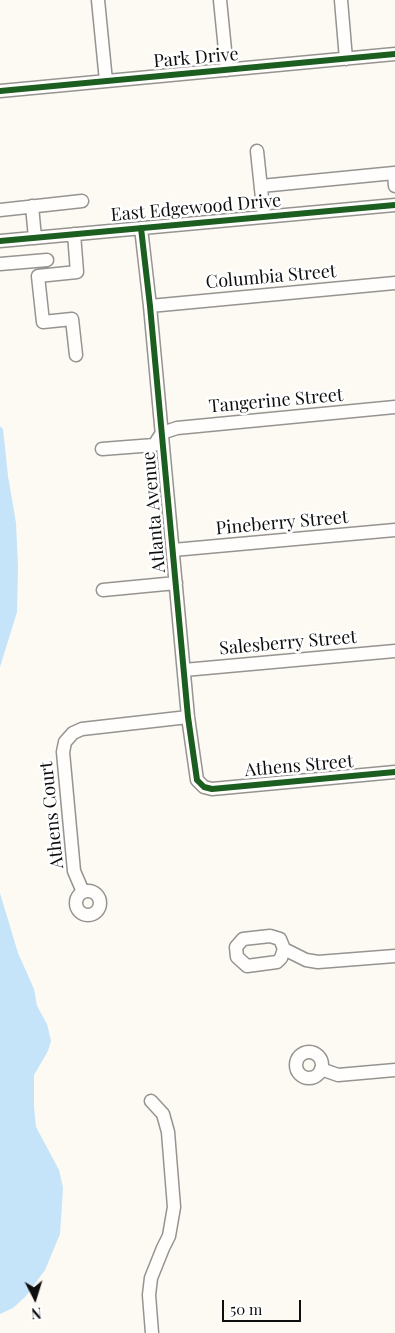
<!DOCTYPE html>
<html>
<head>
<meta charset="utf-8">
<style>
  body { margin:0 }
  #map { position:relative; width:395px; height:1333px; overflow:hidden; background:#fcfaf2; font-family:"Playfair Display",serif }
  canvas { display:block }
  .north { position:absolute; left:10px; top:1273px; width:50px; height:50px; -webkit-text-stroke:4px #fff; paint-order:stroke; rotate:175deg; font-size:14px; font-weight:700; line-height:20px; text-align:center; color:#0e0e0e }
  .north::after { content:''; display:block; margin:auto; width:18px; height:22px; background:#0e0e0e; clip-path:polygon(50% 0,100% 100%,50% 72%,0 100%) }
  .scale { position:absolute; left:222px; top:1300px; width:79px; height:22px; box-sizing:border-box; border:2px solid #0e0e0e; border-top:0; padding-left:6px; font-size:15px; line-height:18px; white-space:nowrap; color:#0e0e0e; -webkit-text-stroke:4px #fff; paint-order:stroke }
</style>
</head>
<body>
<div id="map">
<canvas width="395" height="1333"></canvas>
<div class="north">N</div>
<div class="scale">50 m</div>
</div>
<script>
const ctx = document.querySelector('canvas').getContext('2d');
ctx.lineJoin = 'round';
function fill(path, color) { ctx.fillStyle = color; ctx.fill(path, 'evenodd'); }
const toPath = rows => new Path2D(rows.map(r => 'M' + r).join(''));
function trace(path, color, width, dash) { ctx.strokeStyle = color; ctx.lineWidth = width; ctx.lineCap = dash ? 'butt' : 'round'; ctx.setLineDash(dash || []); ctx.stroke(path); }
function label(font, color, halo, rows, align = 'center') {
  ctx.font = font + ' "Playfair Display",serif'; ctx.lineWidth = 5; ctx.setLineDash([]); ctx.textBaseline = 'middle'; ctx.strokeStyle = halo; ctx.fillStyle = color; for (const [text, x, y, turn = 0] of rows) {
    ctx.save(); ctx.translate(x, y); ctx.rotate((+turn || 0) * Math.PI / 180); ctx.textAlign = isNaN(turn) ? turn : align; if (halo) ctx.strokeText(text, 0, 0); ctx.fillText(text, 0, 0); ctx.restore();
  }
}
const water = toPath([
  [0,426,3,429,8,476,16,523,18,567,17,612,0,667],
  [0,893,18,953,34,989,37,1006,47,1024,51,1041,48,1051,34,1075,34,1107,36,1127,59,1170,63,1188,60,1234,45,1270,26,1296,13,1308,0,1314]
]);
const minor = toPath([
  [98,0,106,81],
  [220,0,227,70],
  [341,0,346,59],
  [0,91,395,54],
  [257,151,264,217],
  [261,186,394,173,395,186],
  [32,206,35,238],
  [0,210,82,201],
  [141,228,150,306,188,717,197,780,204,787,212,789,395,772],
  [74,234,77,272,38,276,43,322,72,319,76,355],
  [0,241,395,205],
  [0,264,47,260],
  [150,306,395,283],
  [102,449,154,445,162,433,177,428,395,407],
  [173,550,395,530],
  [103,590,176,583],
  [184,670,395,651],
  '76 903a12 12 0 1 1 24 0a12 12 0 1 1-24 0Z',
  [83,892,74,871,63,752,65,742,73,733,82,729,188,717],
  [270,936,280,939,284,949,281,958,277,962,247,966,237,957,236,947,243,939,270,936],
  [284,949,306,960,318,962,395,956],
  '296 1065a13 13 0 1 1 26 0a13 13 0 1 1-26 0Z',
  [321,1069,338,1075,395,1070],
  [151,1101,163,1114,168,1132,174,1207,169,1236,163,1248,151,1278,149,1295,152,1333]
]);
const cycleway = toPath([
  [0,91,395,54],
  [141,228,150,306,188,717,197,780,204,787,212,789,395,772],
  [0,241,395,205]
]);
const streetNames = [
  ["Park Drive",196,58,-5],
  ["East Edgewood Drive",196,208,-5],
  ["Columbia Street",271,277,-5],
  ["Tangerine Street",276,401,-5],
  ["Atlanta Avenue",154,512,-95],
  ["Pineberry Street",282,523,-5],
  ["Salesberry Street",288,643,-5],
  ["Athens Street",299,766,-5],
  ["Athens Court",52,815,-96]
];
fill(water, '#c5e3f9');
trace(minor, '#959491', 15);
trace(minor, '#fffefd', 12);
trace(cycleway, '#1b5e20', 6);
label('18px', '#0e0e0e', '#fff', streetNames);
</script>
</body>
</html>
